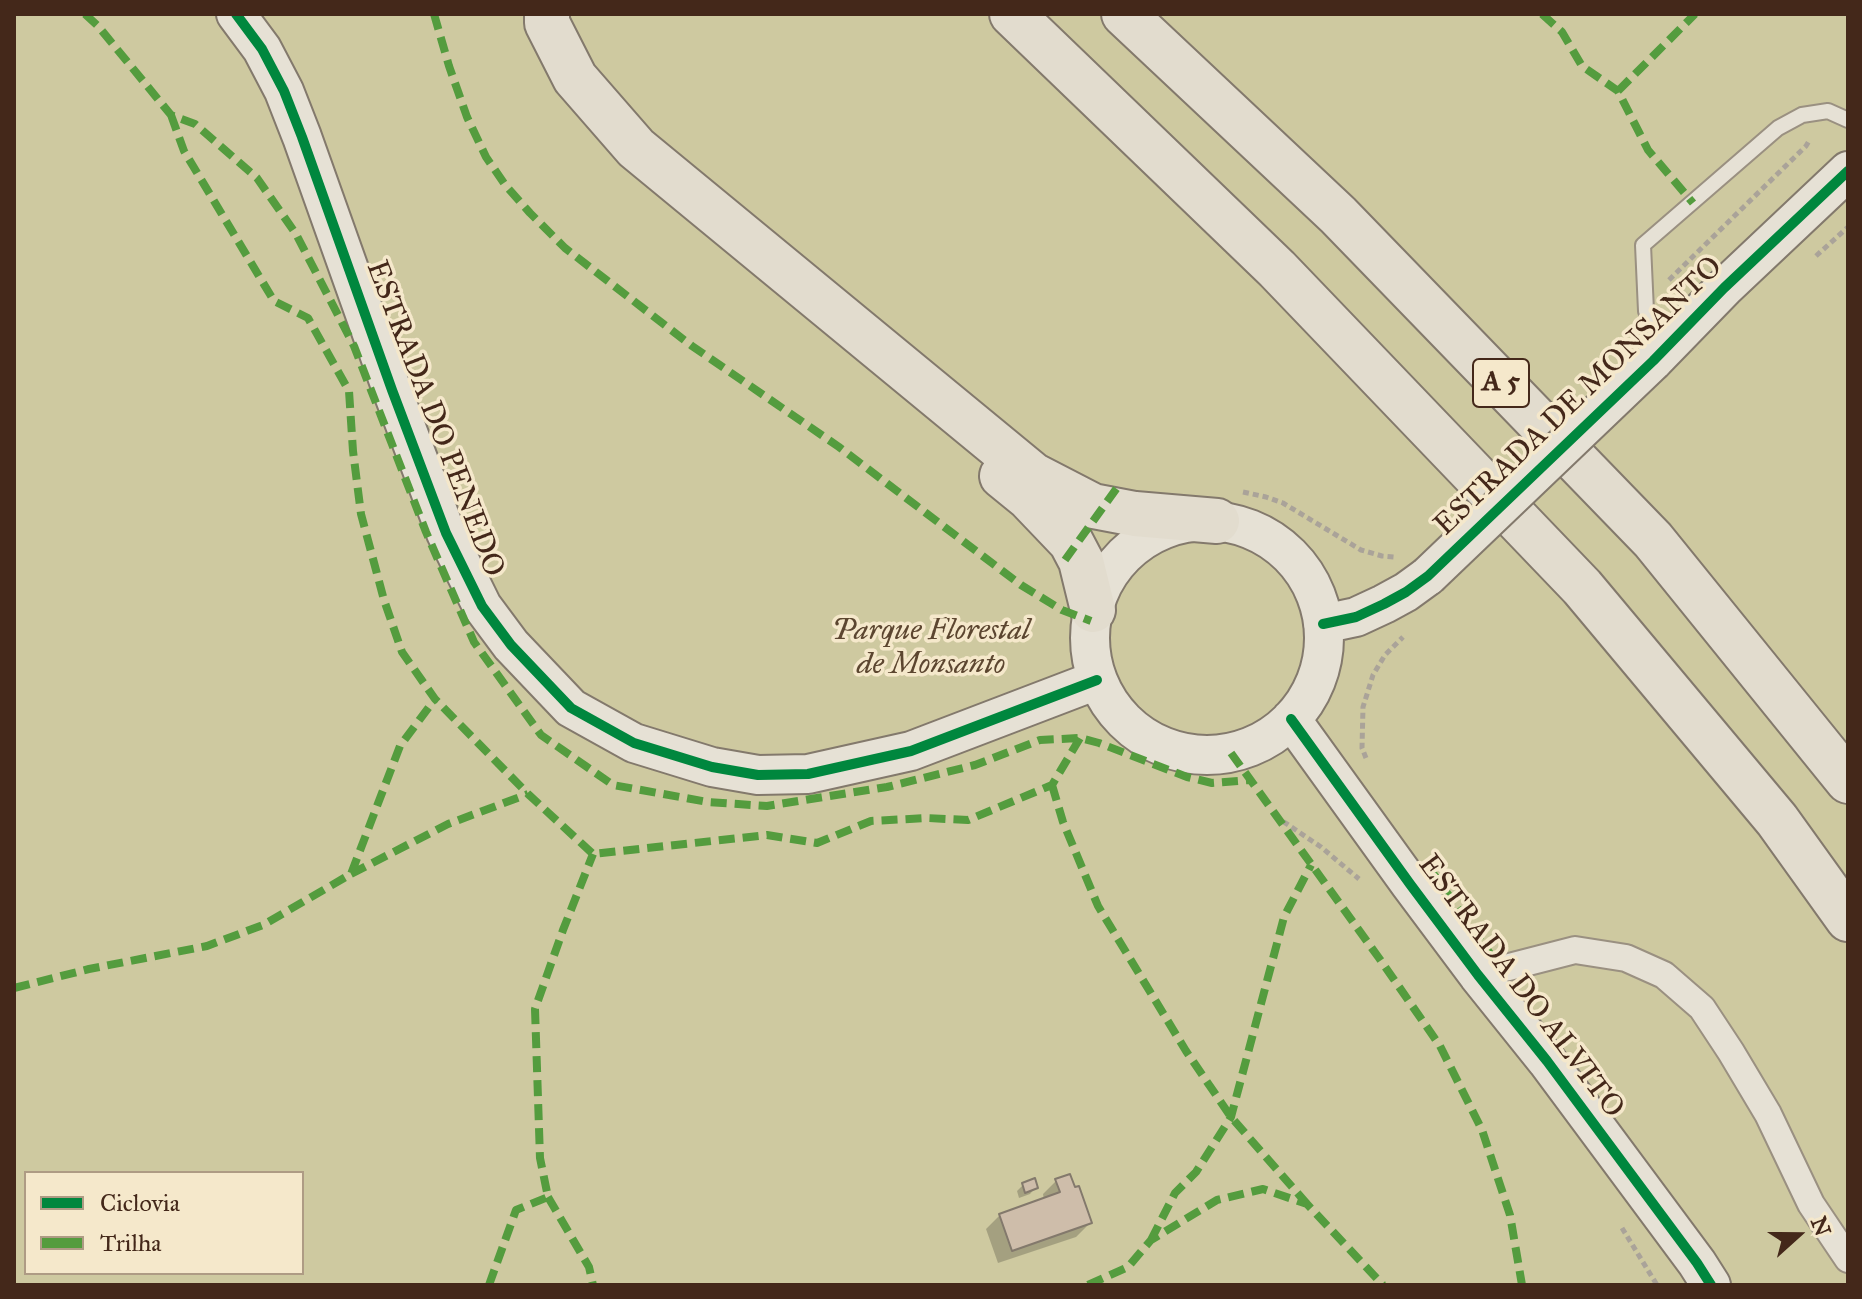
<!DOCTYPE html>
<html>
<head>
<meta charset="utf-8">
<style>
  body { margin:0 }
  #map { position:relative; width:1862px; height:1299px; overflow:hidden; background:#e1d6be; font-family:"IM FELL Great Primer",serif }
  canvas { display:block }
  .frame { position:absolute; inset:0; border:16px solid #44281a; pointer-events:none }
  .legend { position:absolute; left:24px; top:1171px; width:280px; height:104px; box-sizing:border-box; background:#f5e8cb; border:2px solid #ae9b84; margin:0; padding:10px 14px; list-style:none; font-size:24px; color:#44281a }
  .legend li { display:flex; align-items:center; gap:16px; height:40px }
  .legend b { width:40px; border:2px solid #ae9b84 }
  .north { position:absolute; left:1758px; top:1195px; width:80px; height:80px; -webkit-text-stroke:6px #f5e8cb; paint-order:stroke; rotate:69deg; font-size:22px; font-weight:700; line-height:32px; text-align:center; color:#44281a }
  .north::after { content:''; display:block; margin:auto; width:28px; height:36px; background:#44281a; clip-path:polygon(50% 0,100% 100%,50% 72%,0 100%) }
</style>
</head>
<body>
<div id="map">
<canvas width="1862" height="1299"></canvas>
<div class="frame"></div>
<ul class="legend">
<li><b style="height:10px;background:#00873e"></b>Ciclovia</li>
<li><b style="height:10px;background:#549c3e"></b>Trilha</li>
</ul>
<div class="north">N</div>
</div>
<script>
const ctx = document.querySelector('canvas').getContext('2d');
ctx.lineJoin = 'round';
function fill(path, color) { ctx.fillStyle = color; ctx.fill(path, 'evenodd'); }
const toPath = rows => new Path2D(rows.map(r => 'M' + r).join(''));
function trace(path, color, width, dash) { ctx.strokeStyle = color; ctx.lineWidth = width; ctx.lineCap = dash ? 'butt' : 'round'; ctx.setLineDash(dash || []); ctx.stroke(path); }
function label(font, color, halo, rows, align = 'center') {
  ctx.font = font + ' "IM FELL Great Primer",serif'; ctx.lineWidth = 7; ctx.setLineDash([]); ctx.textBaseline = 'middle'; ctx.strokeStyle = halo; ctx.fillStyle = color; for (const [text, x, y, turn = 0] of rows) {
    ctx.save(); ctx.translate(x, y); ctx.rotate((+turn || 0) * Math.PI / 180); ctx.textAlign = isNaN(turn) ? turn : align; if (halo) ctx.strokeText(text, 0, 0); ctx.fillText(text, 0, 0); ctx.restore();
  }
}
const green = toPath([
  [14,14,1848,14,1848,1285,14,1285],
  [26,1173,302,1173,302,1273,26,1273]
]);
const shadow = toPath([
  [1056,1181,1090,1223,1076,1237,998,1263,986,1229,1000,1215,1044,1200,1043,1194],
  [1023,1185,1036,1187,1030,1194,1019,1198,1017,1191]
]);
const building = toPath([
  [1070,1174,1075,1187,1079,1186,1092,1223,1012,1251,999,1214,1060,1192,1055,1179,1070,1174],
  [1035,1178,1038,1188,1025,1193,1022,1183,1035,1178]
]);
const path = toPath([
  [1816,256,1848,227],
  [1669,280,1806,146,1809,141],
  [1243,492,1266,497,1283,503,1361,550,1382,556,1394,557],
  [1366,758,1362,748,1363,707,1373,675,1385,655,1403,637],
  [1275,816,1321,847,1359,879],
  [1622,1228,1657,1285]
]);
const lane = toPath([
  [1662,347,1646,311,1643,245,1778,128,1802,115,1828,111,1848,120]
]);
const street = toPath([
  [1478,975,1575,950,1626,958,1664,975,1702,1008,1731,1052,1768,1114,1811,1204,1848,1259]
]);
const secondary = toPath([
  [236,14,262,49,284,91,302,137,392,390,446,533,482,606,511,645,571,708,634,743,712,767,758,775,808,774,911,751,1097,680],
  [1653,361,1724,288,1848,171],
  '1090 638a117 117 0 1 1 234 0a117 117 0 1 1-234 0Z',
  [1323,624,1356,617,1384,604,1406,592,1428,576],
  [1291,719,1410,884,1478,975,1547,1061,1697,1263,1711,1285]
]);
const highway = toPath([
  [547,14,547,23,575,78,636,148,1033,475,1093,506,1135,514,1217,521],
  [1012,14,1277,269,1582,587,1777,820,1848,919],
  [1124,14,1338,215,1653,540,1848,781],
  [1002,476,1029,498,1071,542,1081,561,1093,610]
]);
const secondaryBridge = toPath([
  [1428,576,1653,361]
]);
const quiet = toPath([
  [85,14,98,26,171,115,195,124,257,178,296,234,354,346,426,532,474,642,541,735,613,785,708,802,767,806,887,787,975,765,1040,740,1080,738,1099,743,1187,777,1212,783,1250,780],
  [434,14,449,66,467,117,486,157,506,186,530,213,565,248,692,346,839,447,1021,585,1062,610,1091,621],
  [1542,14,1562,32,1582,66,1618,91,1648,150,1693,203],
  [1618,91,1695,14],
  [171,115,184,151,274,301,308,318,349,391,353,451,361,514,384,600,402,652,435,699,528,794,593,854,767,835,817,843,871,821,927,818,968,820,1052,785,1080,738],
  [1065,560,1119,485],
  [1231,753,1379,958,1440,1046,1482,1130,1510,1215,1522,1285],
  [1052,785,1063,822,1098,906,1186,1051,1231,1117,1307,1204],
  [1430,869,1501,969],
  [351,874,448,824,528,794],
  [14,988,89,969,207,946,263,925,351,874,400,746,435,699],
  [548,1197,589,1267,593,1285],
  [1151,1240,1175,1193,1196,1172,1231,1117,1284,917,1311,865],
  [489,1285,516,1210,548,1197,540,1158,535,1009,563,930,593,854],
  [1088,1285,1128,1267,1151,1240,1217,1200,1263,1189,1307,1204,1383,1285]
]);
const cycleway = toPath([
  [236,14,262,49,284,91,302,137,392,390,446,533,482,606,511,645,571,708,634,743,712,767,758,775,808,774,911,751,1097,680],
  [1323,624,1356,617,1384,604,1406,592,1428,576,1653,361,1724,288,1848,171],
  [1291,719,1410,884,1478,975,1547,1061,1697,1263,1711,1285]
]);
const shields = [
  [1501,383,56]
];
const shieldNames = [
  ["A 5",1501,383]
];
const streetNames = [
  ["ESTRADA DE MONSANTO",1579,397,-44],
  ["ESTRADA DO PENEDO",434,419,69],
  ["ESTRADA DO ALVITO",1520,987,53]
];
const parkNames = [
  ["Parque Florestal",931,632],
  ["de Monsanto",931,666]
];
fill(green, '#cec9a0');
fill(shadow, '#0003');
fill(building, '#cebdaa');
trace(building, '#83796c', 2);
trace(lane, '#9a9081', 18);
trace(street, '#9a9081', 30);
trace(secondary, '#83796c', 42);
trace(highway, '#83796c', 48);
trace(path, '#aaa399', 5, [6, 4]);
trace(lane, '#e6e1d5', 14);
trace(street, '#e6e1d5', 26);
trace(secondary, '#e6e1d5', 38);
trace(highway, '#e2dcce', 44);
trace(secondaryBridge, '#83796c', 42, []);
trace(secondaryBridge, '#e6e1d5', 38);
trace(quiet, '#549c3e', 8, [16, 8]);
trace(cycleway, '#00873e', 10);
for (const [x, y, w] of shields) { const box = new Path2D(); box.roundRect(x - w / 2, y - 24, w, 48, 6); ctx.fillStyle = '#f5e8cb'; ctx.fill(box); trace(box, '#44281a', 2); }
label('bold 28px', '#44281a', null, shieldNames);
label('30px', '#44281a', '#f5e8cb', streetNames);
label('italic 30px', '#5c4630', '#f5e8cb', parkNames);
</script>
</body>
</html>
